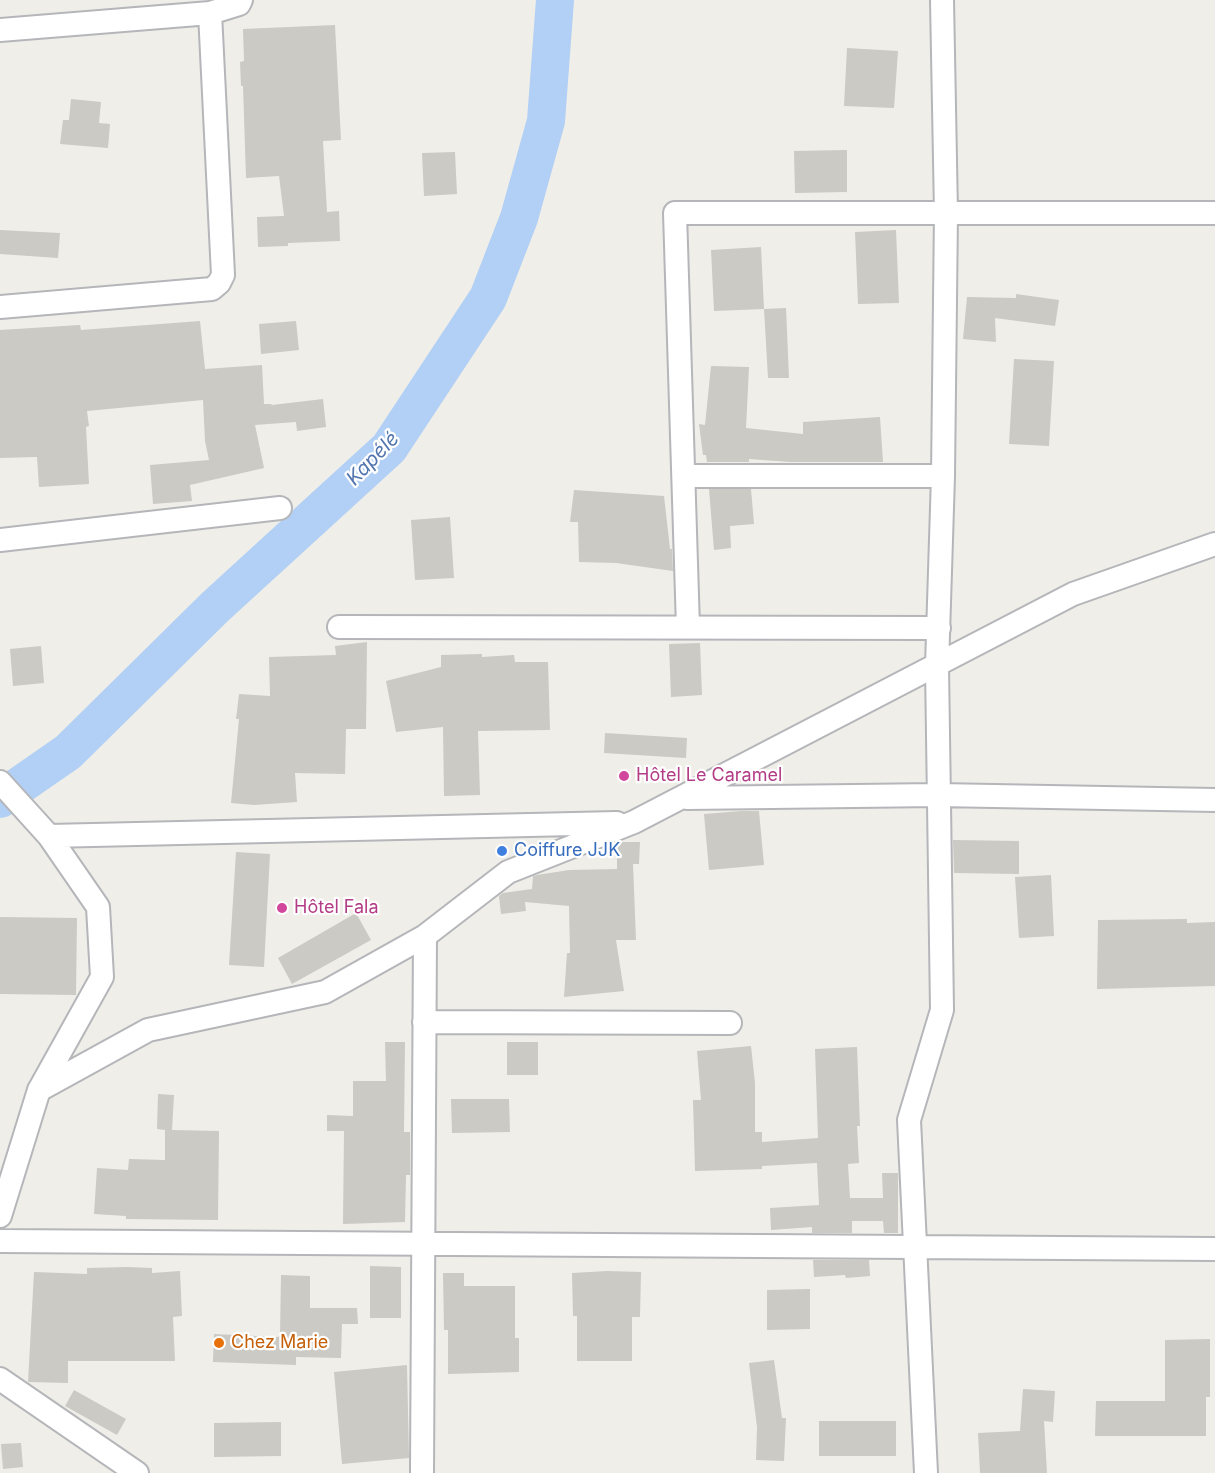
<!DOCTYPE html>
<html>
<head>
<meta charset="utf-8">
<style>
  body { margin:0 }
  canvas { display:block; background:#efeee8 }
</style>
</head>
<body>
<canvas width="1215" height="1473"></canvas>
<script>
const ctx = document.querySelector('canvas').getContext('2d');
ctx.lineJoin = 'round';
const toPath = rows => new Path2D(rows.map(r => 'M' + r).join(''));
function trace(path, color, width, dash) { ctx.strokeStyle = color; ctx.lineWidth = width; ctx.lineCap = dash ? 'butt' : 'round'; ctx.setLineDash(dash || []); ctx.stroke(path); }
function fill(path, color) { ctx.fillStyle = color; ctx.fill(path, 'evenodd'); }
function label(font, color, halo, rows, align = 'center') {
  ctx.font = font + ' Inter,sans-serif'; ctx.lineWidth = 4.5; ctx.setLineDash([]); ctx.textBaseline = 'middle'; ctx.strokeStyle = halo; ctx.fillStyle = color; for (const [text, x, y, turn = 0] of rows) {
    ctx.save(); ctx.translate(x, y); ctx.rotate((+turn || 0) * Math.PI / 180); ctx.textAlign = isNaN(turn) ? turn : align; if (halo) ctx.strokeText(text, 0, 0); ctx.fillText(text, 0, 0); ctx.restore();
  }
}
const river = toPath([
  [0,799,68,752,215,607,389,448,488,298,519,218,546,121,555,0]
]);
const building = toPath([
  [335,25,341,140,323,141,327,212,339,211,340,241,288,243,288,246,258,247,257,217,284,216,279,176,246,178,243,86,241,86,240,62,244,61,243,29],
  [847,48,898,51,894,108,844,106],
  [71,99,101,102,99,123,110,124,108,148,60,144,63,120,69,120],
  [847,150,847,192,795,193,794,151],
  [455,152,457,194,424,196,422,153],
  [0,230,60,233,58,258,0,254],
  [896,230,899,303,858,304,855,232],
  [761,247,764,309,714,311,711,250],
  [1016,294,1059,300,1055,326,995,318,996,342,963,339,967,297,1016,298],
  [786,308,789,378,768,378,764,309],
  [200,321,205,369,262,365,264,404,271,404,272,405,323,399,326,427,297,431,296,422,255,425,264,468,190,485,192,501,153,504,150,465,209,460,205,441,203,400,87,411,89,426,86,427,89,484,39,487,37,457,0,458,0,330,80,325,81,330],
  [296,321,299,350,261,354,259,324],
  [1014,359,1054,361,1049,446,1009,444],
  [711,366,749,367,746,428,803,434,803,422,880,417,883,462,790,462,749,459,749,462,707,462,706,455,703,455,699,424,705,425],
  [709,489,751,489,754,524,730,526,731,548,714,550],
  [574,490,664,496,670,549,672,549,673,571,616,563,579,562,578,522,570,522],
  [450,517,454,578,415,580,411,520],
  [367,642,366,729,346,729,345,774,295,773,297,802,254,805,231,803,239,719,236,719,239,694,270,696,269,657,336,655,335,646],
  [700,643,702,695,671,697,669,644],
  [41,646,44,683,13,686,10,649],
  [482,654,482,657,514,655,515,662,548,662,550,730,478,731,480,795,444,796,443,727,396,732,386,681,441,667,441,655],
  [605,733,687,738,686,758,604,753],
  [741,811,759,811,764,865,709,870,704,814],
  [953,840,1019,841,1019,874,954,873],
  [619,842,640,842,639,864,633,864,636,940,616,940,624,991,564,997,567,953,570,953,569,906,525,902,526,911,501,914,499,896,503,893,532,889,533,876,537,875,569,870,617,869,617,843],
  [236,852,270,854,264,967,229,965],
  [1051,875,1054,936,1019,938,1015,877],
  [356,913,371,940,292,984,278,958],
  [0,917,77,918,76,995,0,994],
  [1187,919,1187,923,1215,922,1215,986,1097,989,1098,920],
  [385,1042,405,1042,404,1132,410,1132,410,1175,406,1175,405,1222,343,1224,344,1131,327,1131,327,1115,353,1116,353,1081,386,1081],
  [507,1042,538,1042,538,1075,507,1075],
  [751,1046,755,1083,755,1132,762,1132,762,1142,818,1138,815,1049,857,1047,860,1126,857,1126,859,1163,848,1164,850,1198,883,1198,882,1173,898,1173,898,1233,884,1233,883,1221,852,1221,852,1233,812,1233,812,1227,771,1230,770,1208,819,1205,817,1163,762,1166,762,1169,695,1171,693,1100,701,1100,697,1051],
  [158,1094,174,1095,172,1130,219,1131,218,1220,126,1219,126,1216,94,1214,97,1168,128,1170,129,1159,165,1160,165,1130,157,1129],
  [451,1099,509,1099,510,1132,452,1133],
  [813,1260,869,1260,870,1276,846,1278,845,1275,814,1277],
  [370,1266,401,1267,401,1318,370,1318],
  [127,1267,152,1268,152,1273,180,1271,182,1316,173,1317,175,1361,68,1361,68,1383,28,1382,34,1272,87,1274,87,1268],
  [607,1271,641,1272,640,1317,632,1317,632,1361,577,1361,577,1316,573,1316,572,1273],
  [443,1273,464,1273,464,1286,515,1286,515,1338,519,1338,519,1372,448,1374,448,1330,444,1330],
  [281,1275,310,1276,310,1308,357,1308,358,1324,342,1324,341,1358,296,1357,296,1365,213,1362,214,1334,278,1337,280,1335],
  [810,1289,810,1329,767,1330,767,1290],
  [1210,1339,1210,1397,1206,1397,1206,1436,1095,1436,1096,1401,1165,1401,1165,1340],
  [774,1360,782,1418,786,1418,784,1461,756,1460,757,1427,749,1363],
  [407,1365,409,1458,342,1464,334,1372],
  [1023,1389,1055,1391,1053,1422,1044,1421,1047,1473,980,1473,978,1433,1020,1431],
  [74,1390,126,1419,117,1435,65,1406],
  [819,1421,896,1421,896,1456,819,1456],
  [281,1422,281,1456,214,1457,214,1423],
  [21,1443,23,1467,3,1469,1,1444]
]);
const minor = toPath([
  [0,30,210,13,239,4,241,0],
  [0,307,212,289,219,283,223,275,210,13],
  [685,476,943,476],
  [0,540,280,508],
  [339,627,939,628],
  [688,627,675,213,1215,213],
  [0,782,49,836,98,907,102,977,39,1090,0,1216],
  [687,798,938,795,1215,800],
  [49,836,617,823],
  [424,1022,730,1023],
  [39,1090,148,1030,325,992,425,936,508,872,634,822,1073,594,1215,544],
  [0,1241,1215,1249],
  [0,1379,137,1473],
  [422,1473,425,936],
  [926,1473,909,1120,942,1010,937,666,943,476,946,213,942,0]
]);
const markers = [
  [624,776,6,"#d1479c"],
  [502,851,6,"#3f7fe0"],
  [282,908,6,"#d1479c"],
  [219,1343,6,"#e8710a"]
];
const hotelNames = [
  ["Hôtel Le Caramel",636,776],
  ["Hôtel Fala",294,908]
];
const shopNames = [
  ["Coiffure JJK",514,851]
];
const foodNames = [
  ["Chez Marie",231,1343]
];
const waterNames = [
  ["Kapélé",373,459,-46]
];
trace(river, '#b2d0f5', 38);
fill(building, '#cbcac4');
trace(minor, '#b5b6ba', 26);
trace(minor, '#fff', 22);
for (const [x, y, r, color] of markers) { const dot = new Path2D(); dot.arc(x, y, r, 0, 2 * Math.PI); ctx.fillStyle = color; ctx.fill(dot); trace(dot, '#fff', 2); }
label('18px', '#b23c85', '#fff', hotelNames, 'left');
label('18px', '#366cbe', '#fff', shopNames, 'left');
label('18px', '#c56008', '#fff', foodNames, 'left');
label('italic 20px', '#5375af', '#fff', waterNames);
</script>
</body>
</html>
